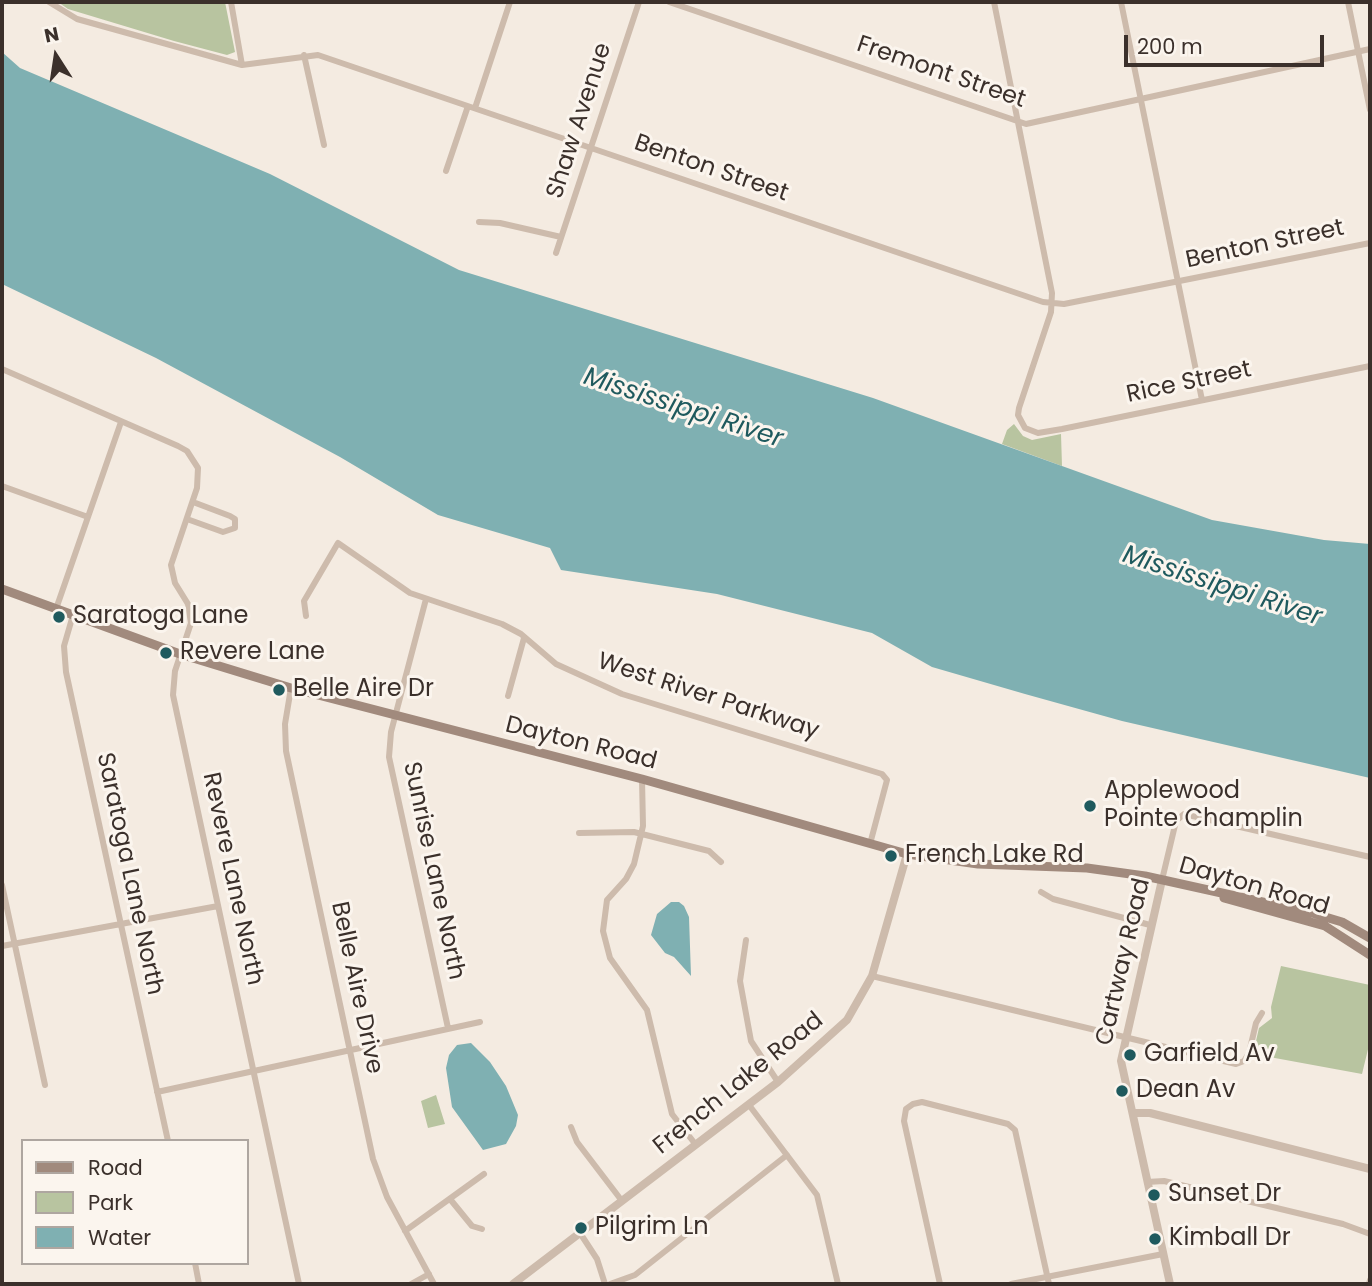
<!DOCTYPE html>
<html>
<head>
<meta charset="utf-8">
<style>
  body { margin:0 }
  #map { position:relative; width:1372px; height:1286px; overflow:hidden; background:#f4ebe1; font-family:Poppins,sans-serif }
  canvas { display:block }
  .frame { position:absolute; inset:0; border:4px solid #3b302b; pointer-events:none }
  .legend { position:absolute; left:21px; top:1139px; width:228px; height:126px; box-sizing:border-box; background:#fbf5ee; border:2px solid #aea6a0; margin:0; padding:9px 12px; list-style:none; font-size:21px; color:#3b302b }
  .legend li { display:flex; align-items:center; gap:14px; height:35px }
  .legend b { width:35px; border:2px solid #aea6a0 }
  .north { position:absolute; left:21px; top:21px; width:70px; height:70px; -webkit-text-stroke:5px #fbf5ee; paint-order:stroke; rotate:348deg; font-size:19px; font-weight:700; line-height:28px; text-align:center; color:#3b302b }
  .north::after { content:''; display:block; margin:auto; width:24px; height:32px; background:#3b302b; clip-path:polygon(50% 0,100% 100%,50% 72%,0 100%) }
  .scale { position:absolute; left:1124px; top:35px; width:200px; height:32px; box-sizing:border-box; border:4px solid #3b302b; border-top:0; padding-left:9px; font-size:21px; line-height:24px; white-space:nowrap; color:#3b302b; -webkit-text-stroke:5px #fbf5ee; paint-order:stroke }
</style>
</head>
<body>
<div id="map">
<canvas width="1372" height="1286"></canvas>
<div class="frame"></div>
<ul class="legend">
<li><b style="height:9px;background:#a18a7d"></b>Road</li>
<li><b style="height:19px;background:#b8c4a0"></b>Park</li>
<li><b style="height:19px;background:#7fb0b2"></b>Water</li>
</ul>
<div class="north">N</div>
<div class="scale">200 m</div>
</div>
<script>
const ctx = document.querySelector('canvas').getContext('2d');
ctx.lineJoin = 'round';
function fill(path, color) { ctx.fillStyle = color; ctx.fill(path, 'evenodd'); }
const toPath = rows => new Path2D(rows.map(r => 'M' + r).join(''));
function trace(path, color, width, dash) { ctx.strokeStyle = color; ctx.lineWidth = width; ctx.lineCap = dash ? 'butt' : 'round'; ctx.setLineDash(dash || []); ctx.stroke(path); }
function label(font, color, halo, rows, align = 'center') {
  ctx.font = font + ' Poppins,sans-serif'; ctx.lineWidth = 6; ctx.setLineDash([]); ctx.textBaseline = 'middle'; ctx.strokeStyle = halo; ctx.fillStyle = color; for (const [text, x, y, turn = 0] of rows) {
    ctx.save(); ctx.translate(x, y); ctx.rotate((+turn || 0) * Math.PI / 180); ctx.textAlign = isNaN(turn) ? turn : align; if (halo) ctx.strokeText(text, 0, 0); ctx.fillText(text, 0, 0); ctx.restore();
  }
}
const green = toPath([
  [58,2,225,2,235,52,227,55,174,41,68,9],
  [1014,424,1023,436,1032,440,1061,434,1062,466,1002,444,1007,430],
  [1281,966,1370,985,1370,1041,1362,1074,1253,1054,1259,1028,1272,1018,1271,1007],
  [436,1095,445,1124,428,1128,421,1101]
]);
const water = toPath([
  [2,52,20,68,270,174,459,270,873,398,1212,520,1324,540,1370,544,1370,778,1122,721,1025,694,932,667,872,633,717,594,561,570,550,548,438,515,340,457,156,358,2,284],
  [671,902,679,902,684,906,689,917,691,976,674,957,665,953,651,935,657,914],
  [471,1043,490,1062,506,1086,518,1115,516,1126,506,1144,483,1150,452,1107,446,1068,449,1055,457,1045]
]);
const minor = toPath([
  [49,2,77,19,242,65,318,55,1043,302,1064,304,1370,243],
  [231,2,242,65],
  [669,2,1026,124,1370,49],
  [994,2,1052,293,1051,312,1019,408,1018,415,1025,428,1038,433,1062,429,1370,366],
  [1121,2,1202,400],
  [1348,2,1370,110],
  [304,55,324,145],
  [475,108,510,2],
  [446,171,468,106],
  [479,222,500,223,561,237],
  [556,253,639,2],
  [2,369,178,446,187,451,198,468,197,488,171,565,175,583,188,604,191,623,175,671,173,695,299,1284],
  [2,486,88,517],
  [187,519,223,532,235,528,235,519,230,516,193,502],
  [426,599,391,732,389,757,448,1028],
  [56,609,121,422],
  [73,615,64,646,66,672,168,1141],
  [306,616,304,601,338,543,410,593,502,624,521,634,556,664,622,694,882,774,887,780,870,844],
  [291,688,285,724,286,751,373,1159,387,1197,434,1284],
  [508,696,524,638],
  [642,779,643,826,634,864,626,879,607,900,603,931,610,958,647,1010,672,1114,696,1145],
  [579,833,634,832,709,851,721,862],
  [1162,880,1176,821,1184,814,1370,857],
  [2,885,45,1085],
  [1041,892,1053,899,1150,925],
  [746,940,740,981,751,1041,778,1082],
  [2,946,218,906],
  [872,976,1236,1064,1244,1061,1249,1053,1256,1023,1262,1013],
  [157,1092,480,1022],
  [749,1105,817,1195,838,1284],
  [571,1127,577,1142,622,1201],
  [1147,1182,1164,1181,1343,1224,1370,1234],
  [450,1199,472,1226,482,1229],
  [405,1231,484,1174],
  [580,1233,597,1259,605,1284],
  [195,1263,199,1284],
  [411,1284,429,1274],
  [610,1284,635,1275,787,1155],
  [940,1284,904,1121,906,1109,913,1104,922,1102,1008,1124,1015,1130,1049,1284],
  [1011,1284,1163,1254],
  [1369,1284,1370,1280]
]);
const tertiary = toPath([
  [1162,880,1121,1061,1170,1284],
  [1133,1113,1150,1113,1370,1169],
  [513,1284,778,1082,847,1020,872,976,907,854]
]);
const secondary = toPath([
  [2,589,180,654,291,688,642,779,907,854,978,864,1087,868,1145,876,1312,913,1342,922,1370,938],
  [1224,898,1325,926,1370,955]
]);
const markers = [
  [59,617,7,"#1f5a5e"],
  [166,653,7,"#1f5a5e"],
  [279,690,7,"#1f5a5e"],
  [1090,806,7,"#1f5a5e"],
  [891,856,7,"#1f5a5e"],
  [1130,1055,7,"#1f5a5e"],
  [1122,1091,7,"#1f5a5e"],
  [1154,1195,7,"#1f5a5e"],
  [581,1228,7,"#1f5a5e"],
  [1155,1239,7,"#1f5a5e"]
];
const streetNames = [
  ["Fremont Street",941,73,19],
  ["Shaw Avenue",580,121,-72],
  ["Benton Street",711,169,19],
  ["Benton Street",1265,245,-12],
  ["Rice Street",1189,383,-12],
  ["West River Parkway",708,697,18],
  ["Dayton Road",581,744,14],
  ["Sunrise Lane North",433,871,78],
  ["Saratoga Lane North",129,874,78],
  ["Revere Lane North",232,879,78],
  ["Dayton Road",1254,887,16],
  ["Cartway Road",1124,962,-77],
  ["Belle Aire Drive",356,988,78],
  ["French Lake Road",739,1084,-39]
];
const poiNames = [
  ["Saratoga Lane",73,617],
  ["Revere Lane",180,653],
  ["Belle Aire Dr",293,690],
  ["Applewood",1104,792],
  ["Pointe Champlin",1104,820],
  ["French Lake Rd",905,856],
  ["Garfield Av",1144,1055],
  ["Dean Av",1136,1091],
  ["Sunset Dr",1168,1195],
  ["Pilgrim Ln",595,1228],
  ["Kimball Dr",1169,1239]
];
const waterNames = [
  ["Mississippi River",683,409,18],
  ["Mississippi River",1222,587,18]
];
fill(green, '#b8c4a0');
fill(water, '#7fb0b2');
trace(minor, '#cdbbac', 6);
trace(tertiary, '#cdbbac', 8);
trace(secondary, '#a18a7d', 9);
for (const [x, y, r, color] of markers) { const dot = new Path2D(); dot.arc(x, y, r, 0, 2 * Math.PI); ctx.fillStyle = color; ctx.fill(dot); trace(dot, '#fbf5ee', 2.5); }
label('24px', '#3b302b', '#fbf5ee', streetNames);
label('24px', '#3b302b', '#fbf5ee', poiNames, 'left');
label('italic 26px', '#1f5a5e', '#fbf5ee', waterNames);
</script>
</body>
</html>
